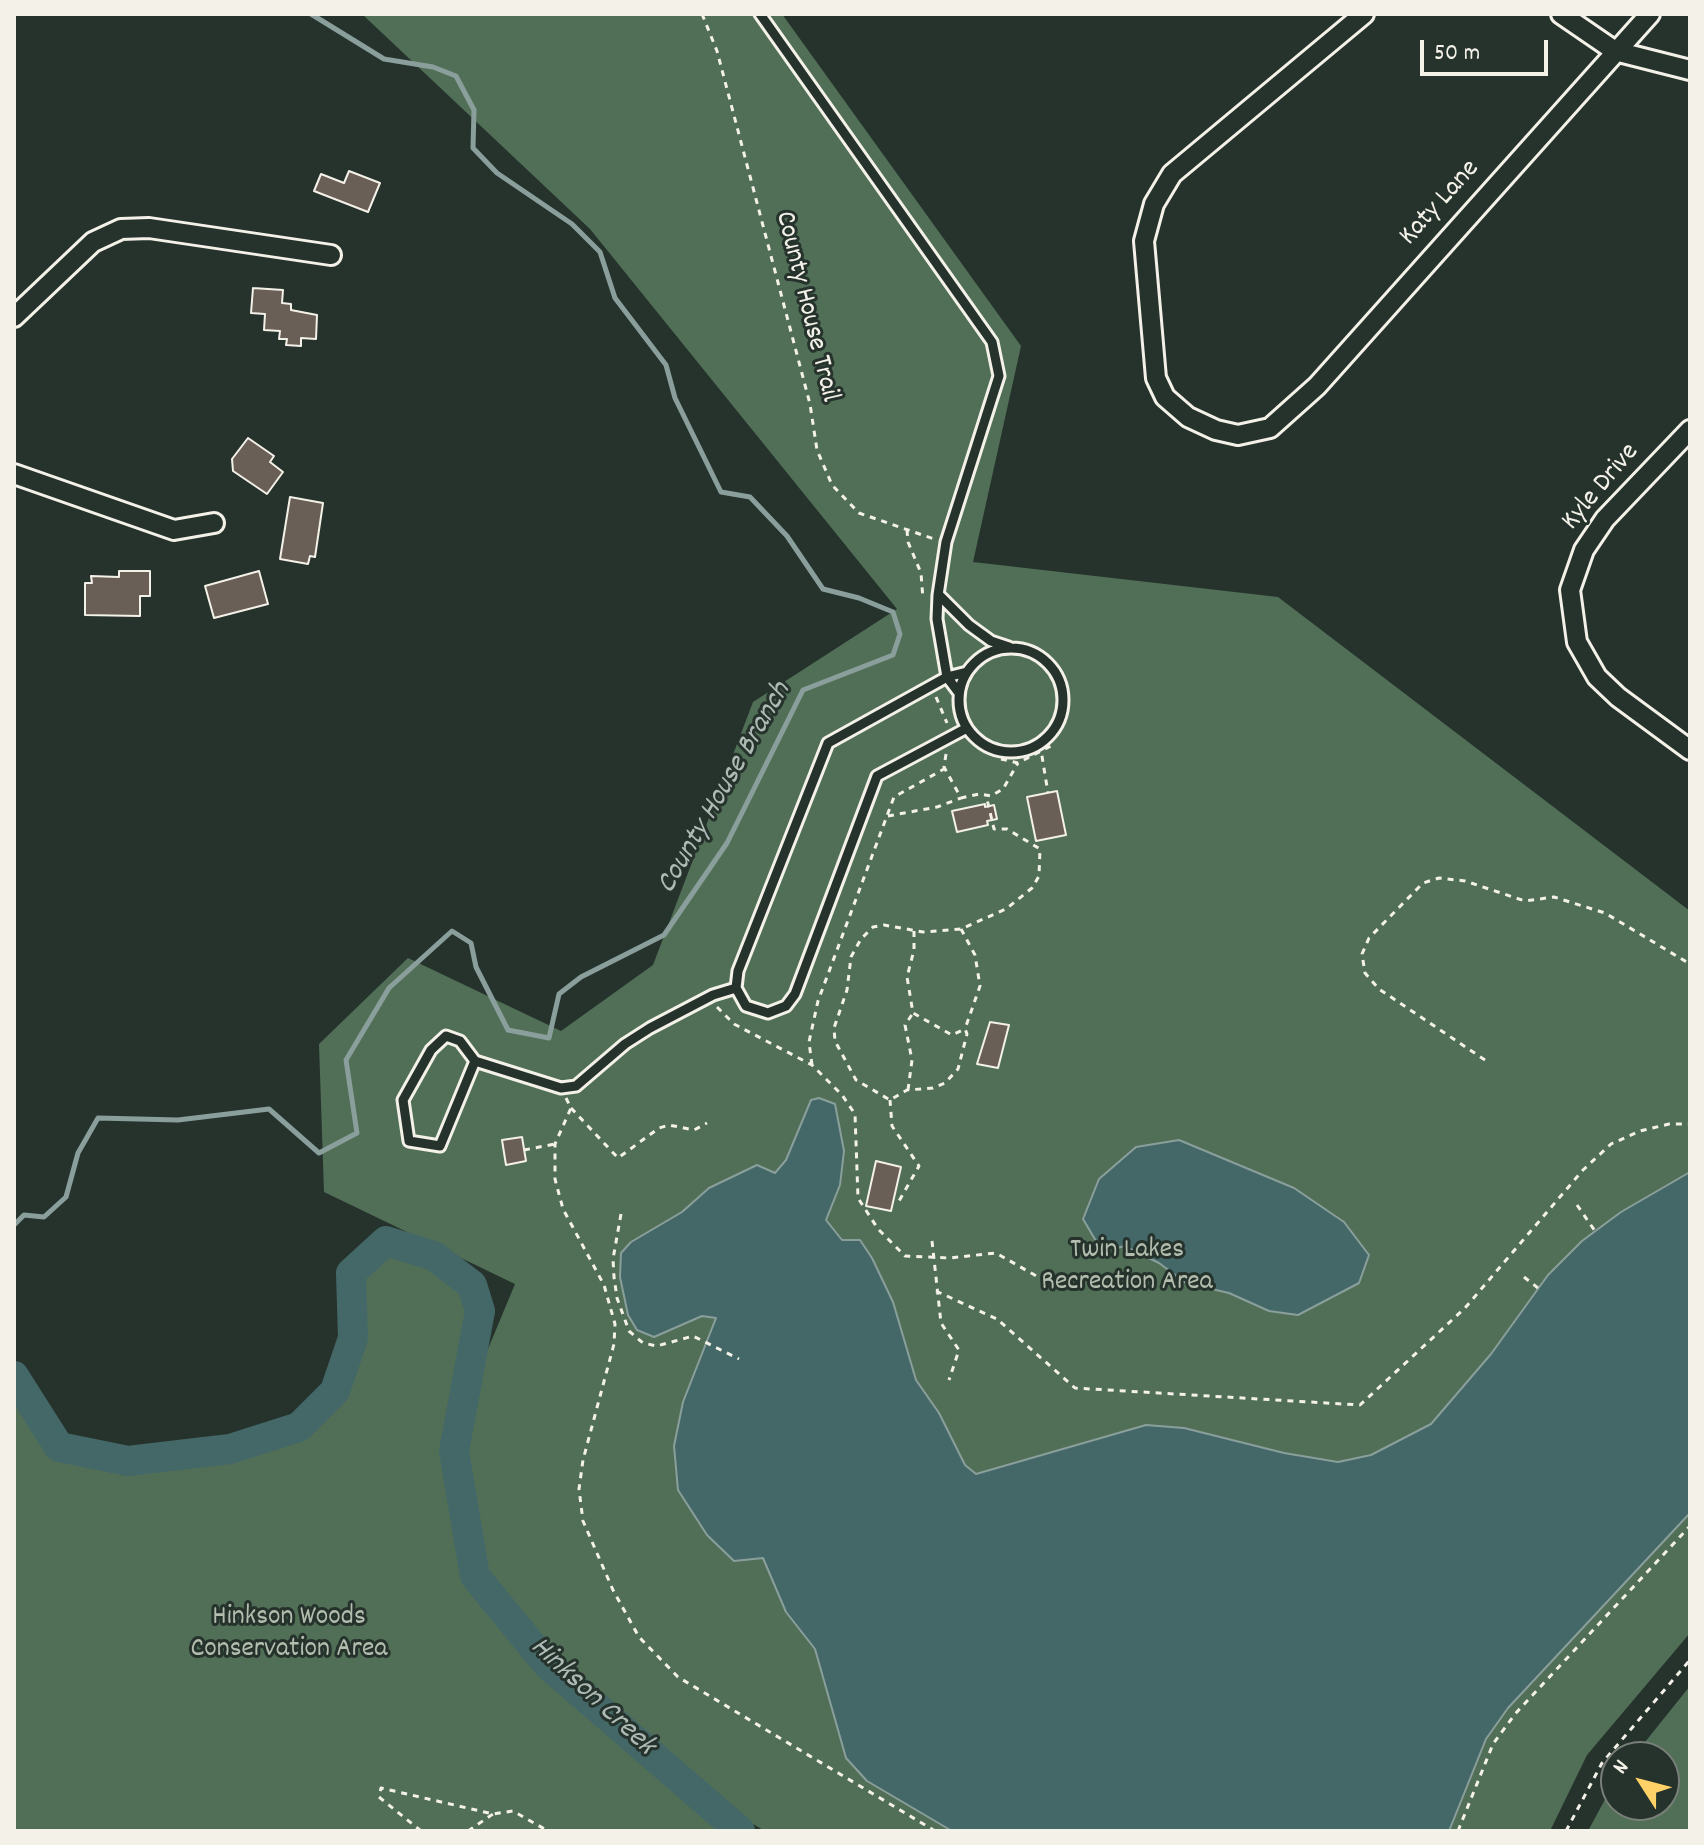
<!DOCTYPE html>
<html>
<head>
<meta charset="utf-8">
<style>
  body { margin:0 }
  #map { position:relative; width:1704px; height:1845px; overflow:hidden; background:#26332d; font-family:Dekko,sans-serif }
  canvas { display:block }
  .frame { position:absolute; inset:0; border:16px solid #f4f1e8; pointer-events:none }
  .north { position:absolute; left:1600px; top:1741px; width:80px; height:80px; box-sizing:border-box; background:#26332d; border:2px solid #787f78; border-radius:50%; rotate:306deg; font-size:22px; font-weight:700; line-height:32px; text-align:center; color:#f4f1e8 }
  .north::after { content:''; display:block; margin:auto; width:28px; height:36px; background:#ffd166; clip-path:polygon(50% 0,100% 100%,50% 72%,0 100%) }
  .scale { position:absolute; left:1420px; top:40px; width:128px; height:36px; box-sizing:border-box; border:4px solid #f4f1e8; border-top:0; padding-left:10px; font-size:24px; line-height:28px; white-space:nowrap; color:#f4f1e8; -webkit-text-stroke:6px #26332d; paint-order:stroke }
</style>
</head>
<body>
<div id="map">
<canvas width="1704" height="1845"></canvas>
<div class="frame"></div>
<div class="north">N</div>
<div class="scale">50 m</div>
</div>
<script>
const ctx = document.querySelector('canvas').getContext('2d');
ctx.lineJoin = 'round';
function fill(path, color) { ctx.fillStyle = color; ctx.fill(path, 'evenodd'); }
const toPath = rows => new Path2D(rows.map(r => 'M' + r).join(''));
function trace(path, color, width, dash) { ctx.strokeStyle = color; ctx.lineWidth = width; ctx.lineCap = dash ? 'butt' : 'round'; ctx.setLineDash(dash || []); ctx.stroke(path); }
function label(font, color, halo, rows, align = 'center') {
  ctx.font = font + ' Dekko,sans-serif'; ctx.lineWidth = 6; ctx.setLineDash([]); ctx.textBaseline = 'middle'; ctx.strokeStyle = halo; ctx.fillStyle = color; for (const [text, x, y, turn = 0] of rows) {
    ctx.save(); ctx.translate(x, y); ctx.rotate((+turn || 0) * Math.PI / 180); ctx.textAlign = isNaN(turn) ? turn : align; if (halo) ctx.strokeText(text, 0, 0); ctx.fillText(text, 0, 0); ctx.restore();
  }
}
const green = toPath([
  [362,14,782,14,1021,346,973,562,1278,597,1690,911,1690,1633,1587,1755,1550,1831,765,1831,692,1789,740,1831,14,1831,14,1376,59,1447,128,1461,230,1449,299,1427,335,1391,353,1339,351,1273,386,1241,434,1256,471,1285,480,1311,454,1451,462,1492,468,1397,515,1284,324,1192,319,1044,408,958,561,1031,653,965,753,702,897,609,590,229],
  [1690,1686,1690,1831,1588,1831,1616,1779,1616,1805,1664,1805,1664,1757,1633,1757]
]);
const water = toPath([
  [819,1098,835,1104,844,1151,840,1185,826,1220,842,1240,860,1240,872,1258,893,1302,916,1380,939,1413,965,1465,976,1474,1146,1425,1184,1428,1284,1453,1338,1462,1371,1455,1431,1424,1491,1354,1548,1275,1582,1241,1621,1212,1690,1172,1690,1513,1508,1708,1486,1739,1449,1831,952,1831,867,1781,846,1758,815,1649,786,1612,763,1558,734,1561,707,1535,678,1490,674,1446,683,1402,716,1318,702,1316,654,1337,637,1330,628,1315,620,1277,621,1253,631,1242,682,1212,709,1188,757,1165,775,1173,786,1160,811,1100,819,1098],
  [1179,1140,1294,1188,1344,1222,1369,1255,1359,1283,1298,1315,1269,1311,1229,1293,1186,1283,1159,1263,1124,1246,1114,1249,1096,1241,1083,1219,1099,1179,1136,1147,1179,1140]
]);
const stream = toPath([
  [14,1225,24,1215,44,1217,66,1197,78,1153,98,1118,178,1120,269,1109,319,1153,357,1133,346,1060,389,988,452,931,471,943,476,967,508,1030,549,1038,559,994,581,977,664,935,727,843,803,690,893,655,900,634,893,612,859,598,823,589,787,536,750,497,721,492,675,398,666,365,615,298,600,252,572,224,497,173,473,148,474,110,456,76,433,67,384,59,311,14]
]);
const river = toPath([
  [14,1376,59,1447,128,1461,230,1449,299,1427,335,1391,353,1338,351,1273,386,1241,434,1256,472,1285,480,1311,454,1451,475,1576,547,1664,740,1831]
]);
const building = toPath([
  [349,171,380,183,368,212,314,191,321,174,344,183,349,171],
  [253,288,283,290,282,303,291,304,291,310,317,315,316,339,301,338,301,346,286,345,287,339,279,339,280,331,264,330,265,314,251,313,253,288],
  [248,438,274,456,270,462,283,472,267,494,233,471,232,459,248,438],
  [290,497,323,503,315,557,310,556,308,564,280,559,290,497],
  [119,571,150,571,150,596,140,596,140,616,85,615,85,583,92,583,91,576,119,577,119,571],
  [259,571,268,604,214,618,205,586,259,571],
  [1057,791,1066,835,1036,841,1027,797,1057,791],
  [985,804,985,807,994,805,997,819,987,821,988,825,957,832,952,811,985,804],
  [990,1022,1009,1025,998,1068,977,1064,990,1022],
  [522,1137,526,1161,506,1165,502,1140,522,1137],
  [876,1161,901,1167,891,1211,866,1206,876,1161]
]);
const path = toPath([
  [702,14,717,51,810,404,817,450,832,485,859,513,934,539],
  [907,530,908,542,921,573,923,599],
  [936,697,947,723],
  [1040,744,1048,793],
  [946,754,944,767,961,798,979,794,991,796,1003,789,1018,763],
  [1001,759,1018,763,1051,746],
  [888,816,937,807,961,798],
  [961,929,975,955,980,986,965,1029,967,1034,958,1069,945,1083,933,1088,907,1090,890,1100,856,1080,835,1041,834,1028,847,990,851,957,861,939,873,927,884,925,923,932,961,929,1006,909,1032,888,1039,876,1040,849,1007,829,994,829,986,795],
  [914,931,914,950,907,977,913,1013,952,1035,965,1029],
  [717,1007,734,1024,812,1065,842,1095,855,1114,858,1198,878,1229,905,1256,949,1258,996,1253,1038,1277],
  [1485,1060,1379,989,1365,973,1362,954,1369,938,1423,883,1439,878,1465,881,1525,901,1554,897,1605,913,1690,964],
  [812,1065,809,1042,818,1001,894,797,944,769],
  [908,1090,912,1060,905,1025,913,1013],
  [566,1098,571,1108,555,1144,555,1179,563,1209,604,1285,615,1324,614,1344,583,1460,579,1489,583,1521,613,1590,639,1637,678,1677,935,1831],
  [890,1100,892,1126,919,1166,899,1201],
  [571,1108,618,1158,659,1128,669,1125,694,1130,707,1123],
  [524,1150,555,1144],
  [1577,1205,1595,1231],
  [621,1214,613,1259,614,1277,617,1298,629,1331,643,1343,657,1346,693,1336,739,1359],
  [932,1241,941,1323,959,1350,949,1380],
  [1524,1277,1538,1288],
  [936,1291,997,1319,1075,1388,1360,1405,1465,1308,1583,1170,1611,1144,1640,1131,1669,1124,1690,1124],
  [421,1831,379,1797,381,1788,493,1814,513,1811,548,1831],
  [468,1831,493,1814],
  [1458,1831,1493,1744,1515,1714,1690,1526],
  [1566,1831,1602,1763,1690,1660]
]);
const service = toPath([
  [760,14,992,342,999,376,946,542,938,595,937,619,947,677,959,693],
  [939,595,969,625,991,641,1009,647],
  '959 700a52 52 0 1 1 104 0a52 52 0 1 1-104 0Z',
  [967,728,877,776,795,994,786,1006,768,1013,746,1006,736,988,738,971,828,743,947,677,967,672],
  [475,1061,460,1041,446,1036,431,1050,403,1100,409,1141,440,1146,475,1061,561,1088,576,1086,625,1044,650,1028,713,995,736,988]
]);
const minor = toPath([
  [1364,14,1172,174,1154,204,1144,241,1156,378,1165,397,1188,417,1216,430,1238,435,1270,428,1317,386,1650,14],
  [1561,14,1615,51,1690,70],
  [14,317,93,242,121,229,149,228,331,255],
  [1690,430,1605,519,1584,550,1570,590,1577,642,1597,677,1618,697,1690,750],
  [14,474,174,530,214,523]
]);
const streetNames = [
  ["Katy Lane",1441,204,-48],
  ["County House Trail",805,307,76],
  ["Kyle Drive",1602,488,-50]
];
const parkNames = [
  ["Twin Lakes",1127,1252],
  ["Recreation Area",1127,1284],
  ["Hinkson Woods",289,1619],
  ["Conservation Area",289,1651]
];
const waterNames = [
  ["County House Branch",726,789,-60],
  ["Hinkson Creek",591,1698,43]
];
fill(green, '#516f57');
fill(water, '#446868');
trace(water, '#8a9f9b', 2);
trace(stream, '#8a9f9b', 5);
trace(river, '#446868', 30);
fill(building, '#6a5f56');
trace(building, '#f4f1e8', 2);
trace(service, '#f4f1e8', 15);
trace(minor, '#f4f1e8', 24);
trace(path, '#f4f1e8', 3, [6, 6]);
trace(service, '#26332d', 9);
trace(minor, '#26332d', 18);
label('28px', '#f4f1e8', '#26332d', streetNames);
label('28px', '#b3bdae', '#26332d', parkNames);
label('italic 30px', '#aebab5', '#26332d', waterNames);
</script>
</body>
</html>
